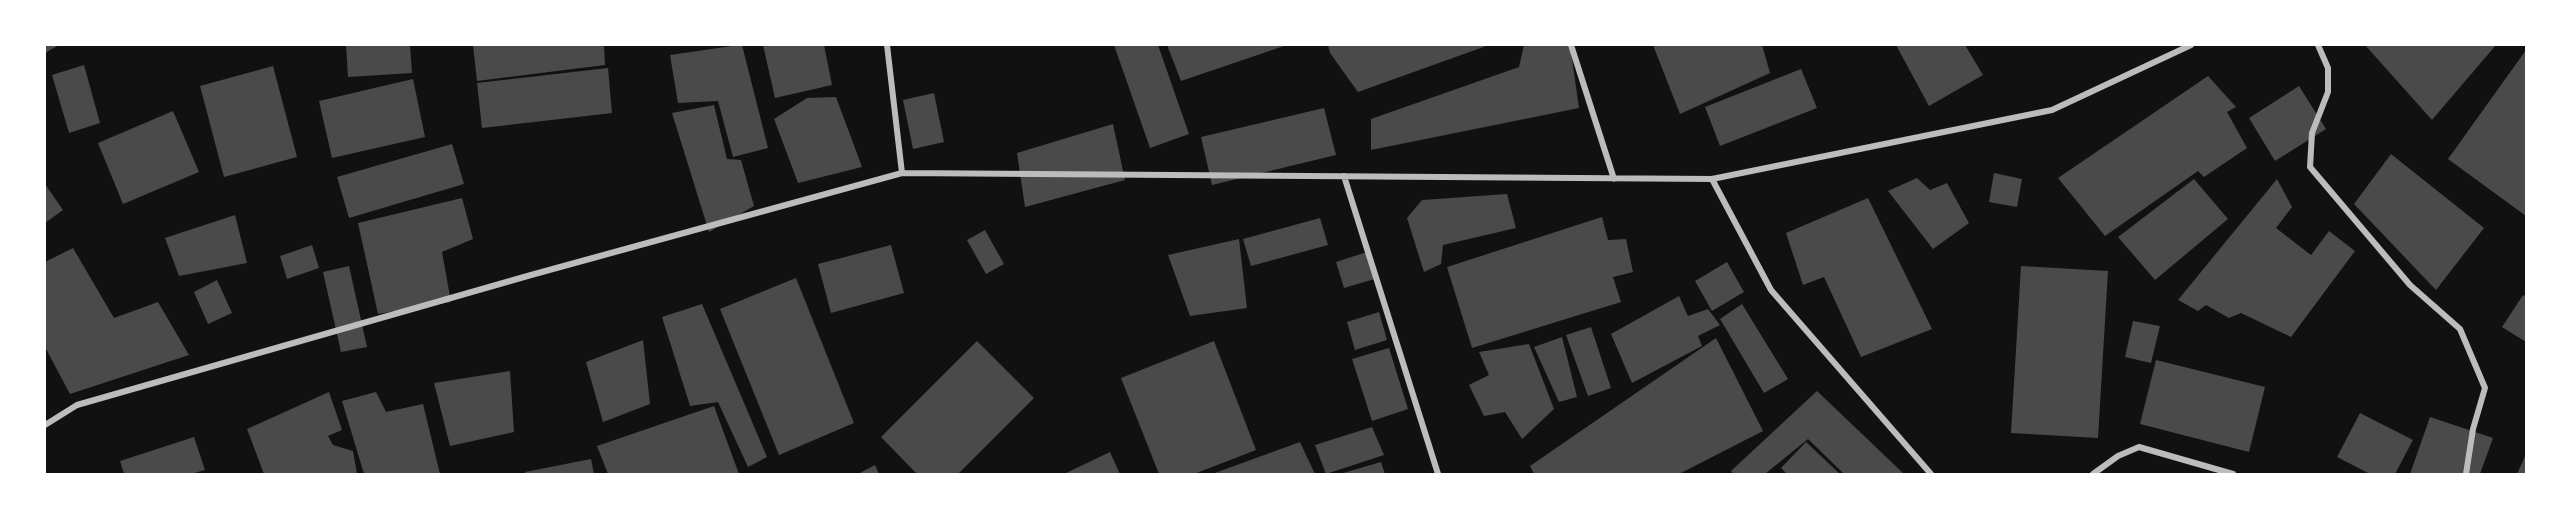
<!DOCTYPE html>
<html>
<head>
<meta charset="utf-8">
<style>
  body { margin:0 }
  #map { position:relative; width:2571px; height:519px; overflow:hidden; background:#111; font-family:Ubuntu,sans-serif }
  canvas { display:block }
  .frame { position:absolute; inset:0; border:46px solid #fff; pointer-events:none }
</style>
</head>
<body>
<div id="map">
<canvas width="2571" height="519"></canvas>
<div class="frame"></div>
</div>
<script>
const ctx = document.querySelector('canvas').getContext('2d');
ctx.lineJoin = 'round';
function fill(path, color) { ctx.fillStyle = color; ctx.fill(path, 'evenodd'); }
const toPath = rows => new Path2D(rows.map(r => 'M' + r).join(''));
function trace(path, color, width, dash) { ctx.strokeStyle = color; ctx.lineWidth = width; ctx.lineCap = dash ? 'butt' : 'round'; ctx.setLineDash(dash || []); ctx.stroke(path); }
const building = toPath([
  [45,45,59,45,45,53],
  [346,45,410,45,412,73,348,77],
  [473,45,604,45,605,65,477,81],
  [739,45,742,45,768,148,733,157,718,101,678,103,670,55],
  [763,45,824,45,832,85,775,98],
  [1114,45,1158,45,1189,134,1150,148],
  [1167,45,1287,45,1181,81],
  [1328,45,1489,45,1358,92,1330,53],
  [1524,45,1570,45,1579,108,1371,150,1371,119,1519,67],
  [1653,45,1762,45,1770,73,1680,114],
  [1896,45,1965,45,1983,75,1929,106],
  [2365,45,2496,45,2432,120],
  [2526,50,2526,216,2448,159],
  [84,65,100,123,69,133,52,75],
  [273,66,297,157,224,177,200,86],
  [608,68,612,113,482,128,477,83],
  [1801,69,1817,108,1720,146,1705,107],
  [2208,76,2236,107,2227,112,2247,148,2204,177,2198,171,2105,236,2058,178],
  [413,79,425,137,332,158,319,101],
  [2299,86,2326,129,2275,161,2249,118],
  [934,93,944,142,913,149,903,100],
  [836,97,862,167,798,183,774,119,807,98],
  [714,105,727,159,741,160,754,206,709,232,672,113],
  [1324,108,1336,155,1212,185,1201,137],
  [173,111,199,172,123,204,98,143],
  [1113,124,1125,180,1025,207,1017,153],
  [452,144,464,184,349,218,337,177],
  [2391,154,2484,228,2436,290,2354,204],
  [1994,173,2022,179,2017,207,1989,202],
  [1917,178,1930,190,1947,183,1969,223,1933,249,1888,191],
  [2194,179,2228,219,2155,280,2118,237],
  [2277,179,2292,207,2276,228,2311,255,2329,231,2355,251,2291,337,2241,313,2229,318,2206,305,2198,311,2178,300],
  [45,184,63,210,45,223],
  [1507,194,1516,228,1443,245,1441,264,1424,272,1407,218,1422,200],
  [462,198,473,239,442,252,451,302,378,314,358,223],
  [1868,198,1932,329,1861,357,1824,277,1803,285,1786,233],
  [235,215,247,263,179,276,165,238],
  [1602,217,1608,240,1626,239,1633,272,1613,277,1621,302,1472,348,1447,267],
  [1320,218,1328,245,1251,266,1243,239],
  [985,230,1004,264,986,274,967,240],
  [1239,239,1247,308,1190,316,1168,255],
  [312,245,319,268,287,279,280,256],
  [891,245,904,293,831,313,818,264],
  [73,248,114,318,158,302,189,355,70,394,45,347,45,262],
  [1370,251,1378,278,1344,288,1336,262],
  [1727,262,1744,292,1712,311,1695,281],
  [349,266,367,347,341,352,323,272],
  [2021,266,2108,271,2098,438,2011,433],
  [796,278,854,423,779,455,720,309],
  [217,280,232,313,208,324,194,292],
  [2523,295,2526,296,2526,342,2502,327],
  [1679,296,1688,316,1708,309,1720,325,1698,336,1702,346,1632,383,1611,334],
  [702,304,767,457,748,467,718,402,690,406,662,317],
  [1742,304,1788,379,1764,393,1720,319],
  [1379,312,1387,340,1355,350,1347,322],
  [2133,321,2160,326,2151,363,2125,357],
  [1591,327,1611,388,1588,396,1566,335],
  [1562,337,1577,397,1559,402,1534,347],
  [1716,338,1763,431,1679,474,1534,474,1530,466],
  [643,340,650,404,603,422,586,362],
  [977,341,1034,398,958,474,917,474,881,437],
  [1214,341,1256,450,1194,474,1159,474,1121,378],
  [1529,344,1554,409,1522,439,1505,412,1484,416,1469,385,1489,375,1479,352],
  [1389,348,1408,409,1372,421,1352,359],
  [2156,360,2265,387,2249,452,2140,424],
  [510,371,514,432,450,446,434,383],
  [1817,391,1904,474,1844,474,1808,439,1765,474,1734,474,1731,471],
  [329,392,342,430,328,436,333,445,353,451,357,474,264,474,247,429],
  [376,392,386,412,423,404,440,474,364,474,342,401],
  [714,406,739,474,608,474,597,446],
  [2360,413,2413,440,2395,474,2370,474,2337,457],
  [2430,417,2493,438,2480,474,2410,474],
  [1372,427,1384,455,1326,474,1315,445],
  [194,437,205,470,191,474,124,474,120,461],
  [1300,442,1315,474,1212,474],
  [1806,442,1840,474,1787,474,1781,468],
  [1110,452,1120,474,1064,474],
  [2526,454,2526,474,2517,474],
  [591,459,594,474,525,474,525,472],
  [1381,462,1385,474,1343,474,1343,473],
  [875,465,879,474,858,474]
]);
const minor = toPath([
  [887,45,902,173],
  [1571,45,1614,179],
  [2318,45,2328,68,2328,92,2312,133,2310,167,2410,285,2460,329,2485,388,2473,429,2466,474],
  [1344,176,1438,474],
  [1712,179,1771,290,1931,474],
  [45,425,77,405,531,275,902,173,1712,179,2052,110,2191,45],
  [2093,474,2118,456,2139,447,2233,474]
]);
fill(building, '#4a4a4a');
trace(minor, '#bcbcbc', 6);
</script>
</body>
</html>
